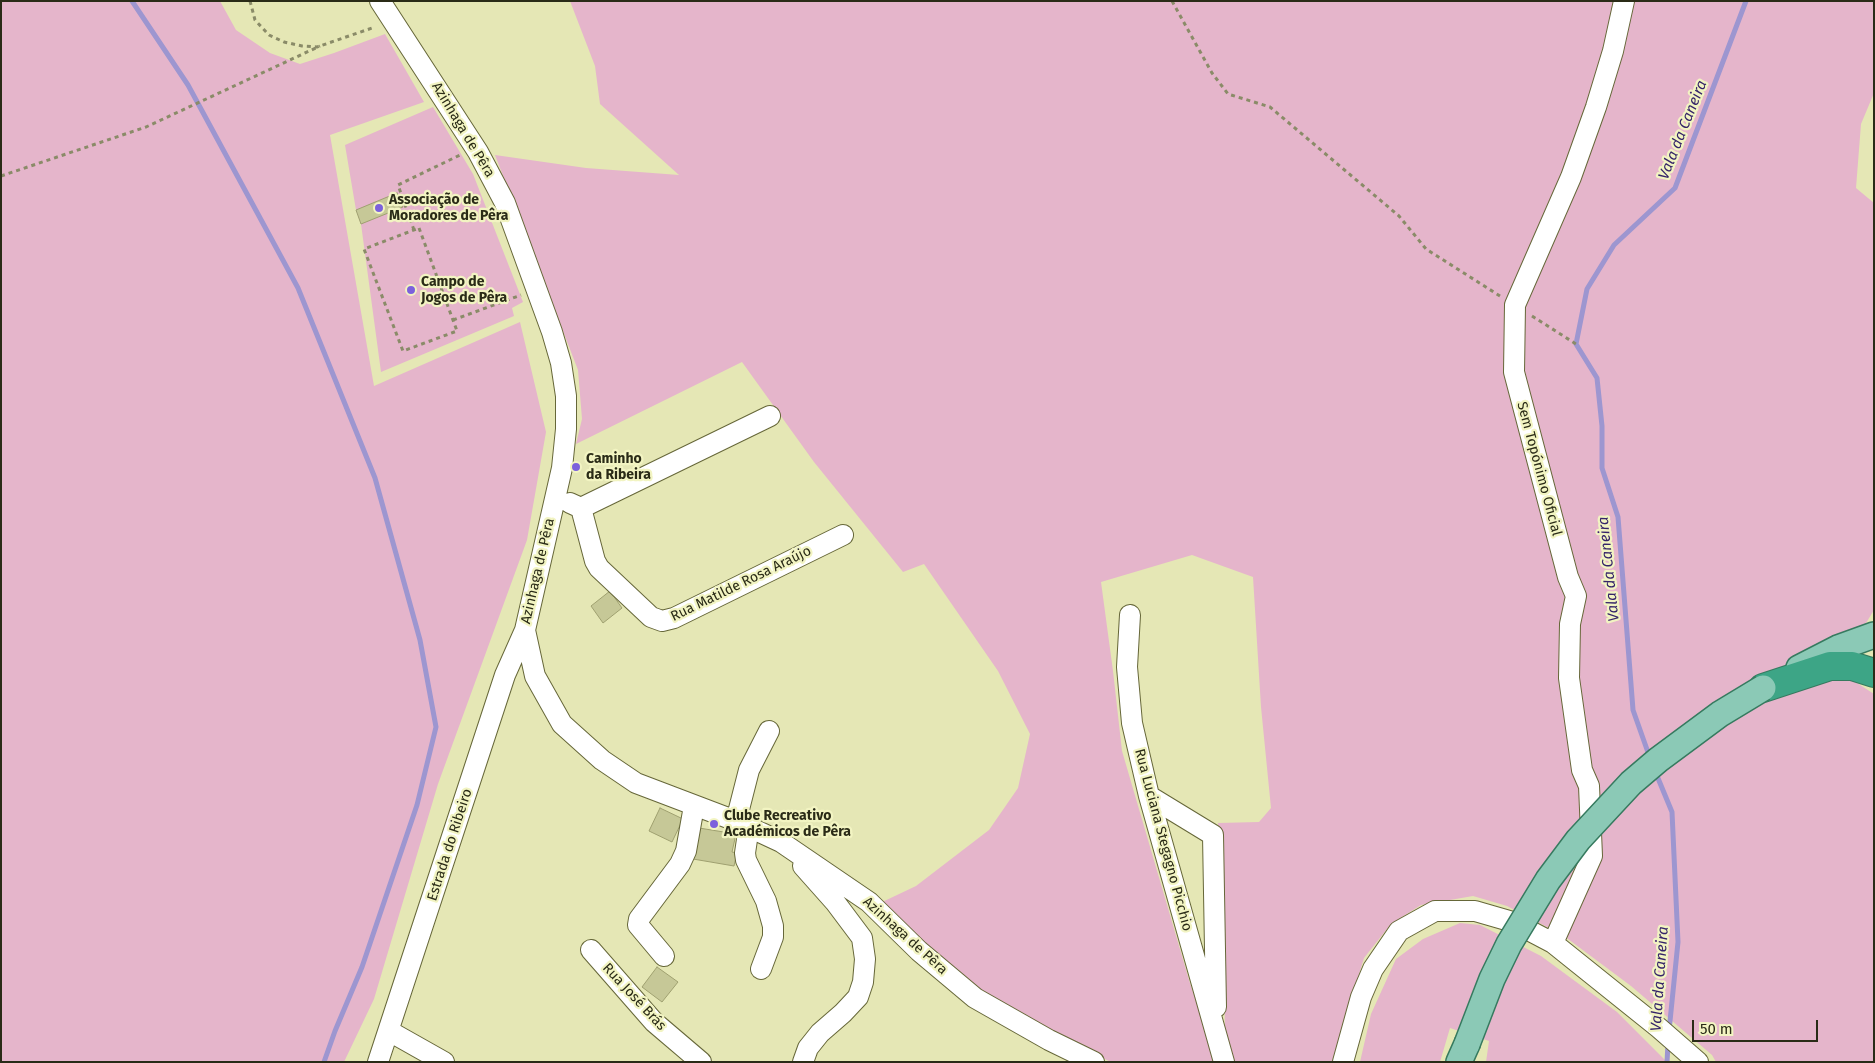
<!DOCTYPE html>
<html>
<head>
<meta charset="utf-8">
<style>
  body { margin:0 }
  #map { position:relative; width:1875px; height:1063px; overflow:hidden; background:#e5e7b5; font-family:"Fira Sans",sans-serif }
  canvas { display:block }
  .frame { position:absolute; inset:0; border:2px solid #2a2b17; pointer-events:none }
  .scale { position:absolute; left:1692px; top:1020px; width:126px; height:22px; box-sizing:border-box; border:2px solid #2a2b17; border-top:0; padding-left:6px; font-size:15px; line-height:18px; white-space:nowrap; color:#2a2b17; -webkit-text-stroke:4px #f2f4c2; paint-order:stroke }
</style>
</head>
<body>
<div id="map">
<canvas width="1875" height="1063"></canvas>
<div class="frame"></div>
<div class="scale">50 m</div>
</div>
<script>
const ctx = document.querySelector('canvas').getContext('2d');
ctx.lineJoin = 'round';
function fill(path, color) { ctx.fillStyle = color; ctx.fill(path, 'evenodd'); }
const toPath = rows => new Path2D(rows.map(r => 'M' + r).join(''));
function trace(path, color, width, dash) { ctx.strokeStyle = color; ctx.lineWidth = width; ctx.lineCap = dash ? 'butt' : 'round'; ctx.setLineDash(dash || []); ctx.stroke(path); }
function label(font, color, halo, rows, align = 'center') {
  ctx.font = font + ' "Fira Sans",sans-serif'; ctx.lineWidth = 4.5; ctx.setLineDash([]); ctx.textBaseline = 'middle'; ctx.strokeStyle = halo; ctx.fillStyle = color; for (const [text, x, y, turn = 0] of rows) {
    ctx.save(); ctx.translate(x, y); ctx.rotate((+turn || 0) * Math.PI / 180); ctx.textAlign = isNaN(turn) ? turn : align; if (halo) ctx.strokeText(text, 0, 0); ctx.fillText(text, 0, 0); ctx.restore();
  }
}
const green = toPath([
  [1,1,220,1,236,30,270,53,300,64,334,53,385,34,424,102,330,135,374,386,520,322,546,432,527,540,438,784,374,999,344,1062,1,1062],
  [570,1,1874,1,1874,93,1861,124,1856,188,1874,203,1874,610,1863,628,1825,639,1836,680,1854,681,1874,694,1874,1062,1716,1062,1712,1055,1631,986,1564,936,1507,906,1473,896,1421,905,1391,924,1364,958,1332,1062,1231,1062,1225,1037,1223,875,1218,823,1259,822,1271,808,1261,707,1253,577,1192,555,1101,582,1113,671,1122,751,1189,980,1216,1062,1111,1062,1057,1036,973,987,878,904,916,886,989,830,1018,788,1030,734,998,671,924,564,903,572,814,462,742,362,576,444,582,419,578,370,495,155,586,168,679,175,600,104,595,66],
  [433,107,473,174,523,302,512,308,514,316,381,372,361,224,356,210,345,145],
  [1460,923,1480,925,1541,956,1617,1012,1667,1062,1486,1062,1489,1041,1450,1028,1440,1062,1360,1062,1371,1014,1396,959,1423,939]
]);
const stream = toPath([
  [132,1,188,85,298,288,375,478,420,640,436,727,417,805,362,967,335,1031,324,1062],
  [1650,758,1633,710,1618,517,1602,468,1602,426,1597,378,1576,344,1587,289,1614,245,1675,188,1746,1],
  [1655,771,1672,812,1678,942,1669,1031],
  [1667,1062,1668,1044]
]);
const building = toPath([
  [397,193,403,207,361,224,356,210,397,193],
  [610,591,622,608,603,623,591,606,610,591],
  [660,808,683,819,672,842,649,831,660,808],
  [699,828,736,834,732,852,737,853,734,866,693,859,699,828],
  [657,967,678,982,662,1002,642,987,657,967]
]);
const path = toPath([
  [250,1,255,20,269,35,284,42,302,46,317,47,375,27],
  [1172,1,1212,73,1228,94,1270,107,1399,216,1426,249,1500,296],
  [1,176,146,127,320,46],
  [419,228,457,331,403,351,364,249,419,228],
  [414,230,398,185,460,155],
  [1532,316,1576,344],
  [453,320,521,295]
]);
const minor = toPath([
  [380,1,478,152,505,203,552,332,561,363,566,396,566,429,562,468,525,630,535,676,562,724,602,760,636,783,736,821,781,842,869,902,919,951,975,998,1049,1040,1094,1062],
  [570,503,581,508,770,416],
  [581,508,595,561,599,568,651,617,662,621,674,618,843,535],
  [1130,615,1127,667,1132,723,1149,796,1224,1062],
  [1149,796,1213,835,1216,1007],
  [736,821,749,770,769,731],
  [749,826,745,853,746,860,766,901,773,926,773,937,761,969],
  [803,866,835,902,862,938,865,959,863,982,858,997,843,1013,820,1033,808,1048,803,1062],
  [1553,943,1592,856,1589,786,1582,770,1569,678,1570,624,1576,596,1568,577,1514,372,1515,305,1571,177,1596,107,1613,51,1624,1],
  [591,950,654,1022,701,1062],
  [664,956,638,925,639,919,680,864,686,851,694,806],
  [389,1031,444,1062],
  [378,1062,505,675,525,630],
  [1343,1062,1361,997,1373,969,1399,931,1435,911,1475,911,1513,922,1553,943,1659,1028,1698,1062]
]);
const major = toPath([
  [1799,668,1838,648,1874,635],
  [1459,1062,1467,1044]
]);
const highway = toPath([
  [1763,688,1830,666,1852,666,1874,673]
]);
const majorBridge = toPath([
  [1467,1044,1492,979,1509,944,1548,880,1578,840,1631,783,1658,760,1720,714,1763,688]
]);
const markers = [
  [379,208,5,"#7c61dc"],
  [411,290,5,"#7c61dc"],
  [576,467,5,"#7c61dc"],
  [714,824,5,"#7c61dc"]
];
const streetNames = [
  ["Azinhaga de Pêra",463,130,59],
  ["Sem Topónimo Oficial",1539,469,75],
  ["Azinhaga de Pêra",538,571,-77],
  ["Rua Matilde Rosa Araújo",741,584,-26],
  ["Rua Luciana Stegagno Picchio",1163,840,75],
  ["Estrada do Ribeiro",450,845,-72],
  ["Azinhaga de Pêra",905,936,42],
  ["Rua José Brás",634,997,47]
];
const poiNames = [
  ["Associação de",389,200],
  ["Moradores de Pêra",389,216],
  ["Campo de",421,282],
  ["Jogos de Pêra",421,298],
  ["Caminho",586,459],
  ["da Ribeira",586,475],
  ["Clube Recreativo",724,816],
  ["Académicos de Pêra",724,832]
];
const waterNames = [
  ["Vala da Caneira",1683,130,-68],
  ["Vala da Caneira",1609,569,-96],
  ["Vala da Caneira",1660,979,-86]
];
fill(green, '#e5b5cb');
trace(stream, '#9d96d0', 5);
fill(building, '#c6c897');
trace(building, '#9fa070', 1);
trace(minor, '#666739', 22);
trace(major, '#367a5f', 28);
trace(highway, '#367a5f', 30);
trace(path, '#8a8b68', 3, [4, 4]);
trace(minor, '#fff', 20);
trace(major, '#8bc9b6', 25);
trace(highway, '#3da586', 28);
trace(majorBridge, '#367a5f', 28, []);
trace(majorBridge, '#8bc9b6', 25);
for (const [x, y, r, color] of markers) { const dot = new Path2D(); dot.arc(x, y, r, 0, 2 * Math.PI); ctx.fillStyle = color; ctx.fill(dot); trace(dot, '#f2f4c2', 2); }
label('14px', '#2a2b17', '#f2f4c2', streetNames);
label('bold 14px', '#2a2b17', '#f2f4c2', poiNames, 'left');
label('italic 15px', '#352469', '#f2f4c2', waterNames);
</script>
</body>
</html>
